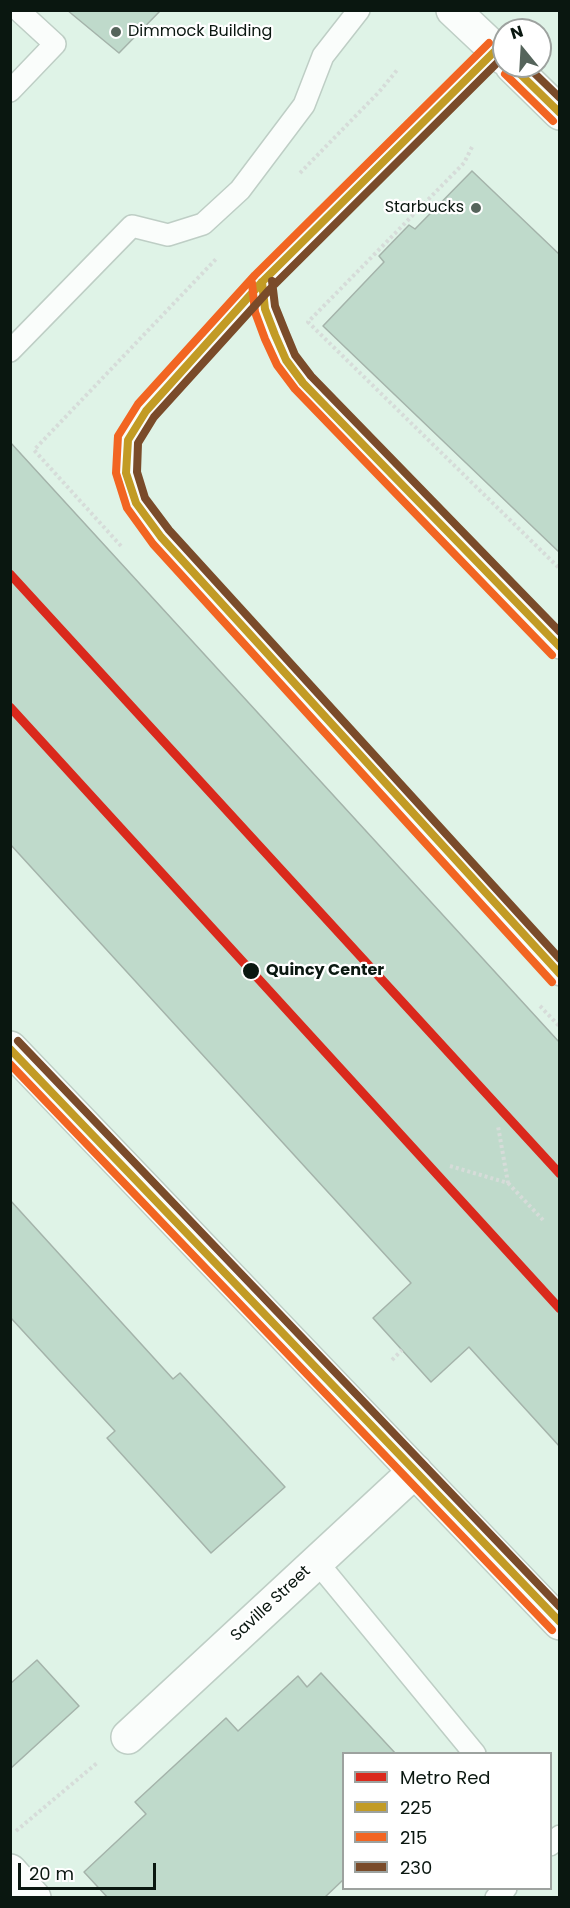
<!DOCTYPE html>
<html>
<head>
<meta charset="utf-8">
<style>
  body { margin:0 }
  #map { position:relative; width:570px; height:1908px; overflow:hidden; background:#dff3e7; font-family:Poppins,sans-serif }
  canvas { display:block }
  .frame { position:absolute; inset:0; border:12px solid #0a1710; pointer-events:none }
  .legend { position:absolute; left:342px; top:1752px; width:210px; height:138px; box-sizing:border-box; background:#fff; border:2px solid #9da29f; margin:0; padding:8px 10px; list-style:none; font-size:18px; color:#0a1710 }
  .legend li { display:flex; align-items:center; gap:12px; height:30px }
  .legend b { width:30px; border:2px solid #9da29f }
  .north { position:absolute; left:492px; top:18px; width:60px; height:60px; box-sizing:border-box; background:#fff; border:2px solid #9da29f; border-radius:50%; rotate:342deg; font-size:16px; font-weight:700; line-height:24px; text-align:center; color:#0a1710 }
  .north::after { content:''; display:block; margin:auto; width:21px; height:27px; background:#55645b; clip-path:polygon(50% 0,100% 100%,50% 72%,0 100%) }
  .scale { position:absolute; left:18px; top:1863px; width:138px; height:27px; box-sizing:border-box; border:3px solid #0a1710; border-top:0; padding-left:8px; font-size:18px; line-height:21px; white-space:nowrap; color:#0a1710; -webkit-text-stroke:4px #fff; paint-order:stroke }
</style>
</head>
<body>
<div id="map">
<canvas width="570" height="1908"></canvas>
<div class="frame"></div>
<ul class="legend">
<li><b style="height:8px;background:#da291c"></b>Metro Red</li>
<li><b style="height:8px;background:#c29b25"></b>225</li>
<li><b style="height:8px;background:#f26522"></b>215</li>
<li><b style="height:8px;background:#7a4b2a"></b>230</li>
</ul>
<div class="north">N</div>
<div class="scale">20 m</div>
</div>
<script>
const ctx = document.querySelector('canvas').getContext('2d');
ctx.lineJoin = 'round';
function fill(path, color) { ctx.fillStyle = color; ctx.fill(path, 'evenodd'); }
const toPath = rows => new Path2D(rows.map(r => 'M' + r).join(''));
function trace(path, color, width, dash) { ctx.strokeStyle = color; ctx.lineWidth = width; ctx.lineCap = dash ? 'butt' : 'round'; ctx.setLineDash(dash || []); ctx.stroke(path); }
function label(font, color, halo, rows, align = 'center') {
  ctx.font = font + ' Poppins,sans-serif'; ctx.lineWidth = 4.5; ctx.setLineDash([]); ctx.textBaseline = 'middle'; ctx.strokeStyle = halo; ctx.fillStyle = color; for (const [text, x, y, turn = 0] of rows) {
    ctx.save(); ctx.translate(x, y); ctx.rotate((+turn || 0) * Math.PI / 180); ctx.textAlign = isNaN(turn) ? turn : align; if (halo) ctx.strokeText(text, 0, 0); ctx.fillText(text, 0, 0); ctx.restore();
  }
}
const building = toPath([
  [67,10,161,10,119,53,67,10],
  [472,171,560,255,560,553,323,326,384,262,379,256,409,225,415,229,472,171],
  [10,442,560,1043,560,1447,469,1347,431,1382,373,1318,411,1283,10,844,10,442],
  [10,1200,173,1379,180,1373,285,1487,211,1553,107,1438,115,1431,10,1317,10,1200],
  [37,1660,79,1706,10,1769,10,1684,37,1660],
  [321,1673,396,1754,344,1754,344,1879,324,1898,108,1898,84,1872,146,1814,135,1802,226,1718,238,1731,298,1676,307,1687,321,1673]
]);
const path = toPath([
  [472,147,464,163,308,322,560,569],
  [300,173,379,92,398,69],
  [121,546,34,450,217,258],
  [540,1006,560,1027],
  [450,1166,508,1183,498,1126],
  [508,1183,543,1220],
  [392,1360,402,1350],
  [16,1831,97,1763]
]);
const lane = toPath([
  [496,50,262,282,146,411,128,440,126,473,136,503,161,537,560,975],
  [10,91,55,44,18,10],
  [262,282,265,309,275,335,286,360,303,383,560,648],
  [10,351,132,226,168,235,203,224,240,190,304,105,323,56,359,10],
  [317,1562,475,1754],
  [550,1845,560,1836],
  [496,1898,506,1888]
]);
const street = toPath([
  [128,1737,415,1471],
  [10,1871,34,1898]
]);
const secondary = toPath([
  [10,1048,560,1623]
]);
const primary = toPath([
  [453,10,504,58],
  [512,66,560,113]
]);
const bus1 = toPath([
  [496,50,262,282,146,411,128,440,126,473,136,503,161,537,560,974],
  [512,66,560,113],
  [262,282,265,309,275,335,286,360,303,383,560,647],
  [10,1049,560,1622]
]);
const bus2 = toPath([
  [489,43,255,275,138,404,118,436,116,473,127,508,153,544,552,982],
  [505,74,553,121],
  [252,283,255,312,265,339,277,365,295,389,552,655],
  [10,1064,552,1630]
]);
const bus3 = toPath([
  [503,57,270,289,154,417,138,443,137,472,145,498,169,530,560,959],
  [527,66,560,98],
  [272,281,275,306,285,331,295,355,311,376,560,632],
  [18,1041,560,1607]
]);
const metro1 = toPath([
  [10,574,560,1174],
  [10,707,560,1309]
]);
const markers = [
  [116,32,6,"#55645b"],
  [476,208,6,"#55645b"],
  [251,971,9,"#0a1710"]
];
const poiNames = [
  ["Dimmock Building",128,32],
  ["Starbucks",464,208,"right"]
];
const stopNames = [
  ["Quincy Center",266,971]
];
const streetNames = [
  ["Saville Street",271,1604,-43]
];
fill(building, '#bfdacb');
trace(building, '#a4b3aa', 1.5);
trace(lane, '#becec5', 24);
trace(street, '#becec5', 36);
trace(secondary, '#becec5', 36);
trace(primary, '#becec5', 36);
trace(path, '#d6dcd9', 4, [3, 3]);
trace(lane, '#fafdfb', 21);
trace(street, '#fafdfb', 33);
trace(secondary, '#fafdfb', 33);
trace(primary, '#fafdfb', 33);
trace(bus1, '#c29b25', 8);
trace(bus2, '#f26522', 8);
trace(bus3, '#7a4b2a', 8);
trace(metro1, '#da291c', 9);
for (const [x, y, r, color] of markers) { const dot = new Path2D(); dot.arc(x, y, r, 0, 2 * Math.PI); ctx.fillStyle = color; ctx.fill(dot); trace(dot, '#fff', 2); }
label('16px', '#0a1710', '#fff', poiNames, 'left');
label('bold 16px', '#0a1710', '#fff', stopNames, 'left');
label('16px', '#0a1710', '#fff', streetNames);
</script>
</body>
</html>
